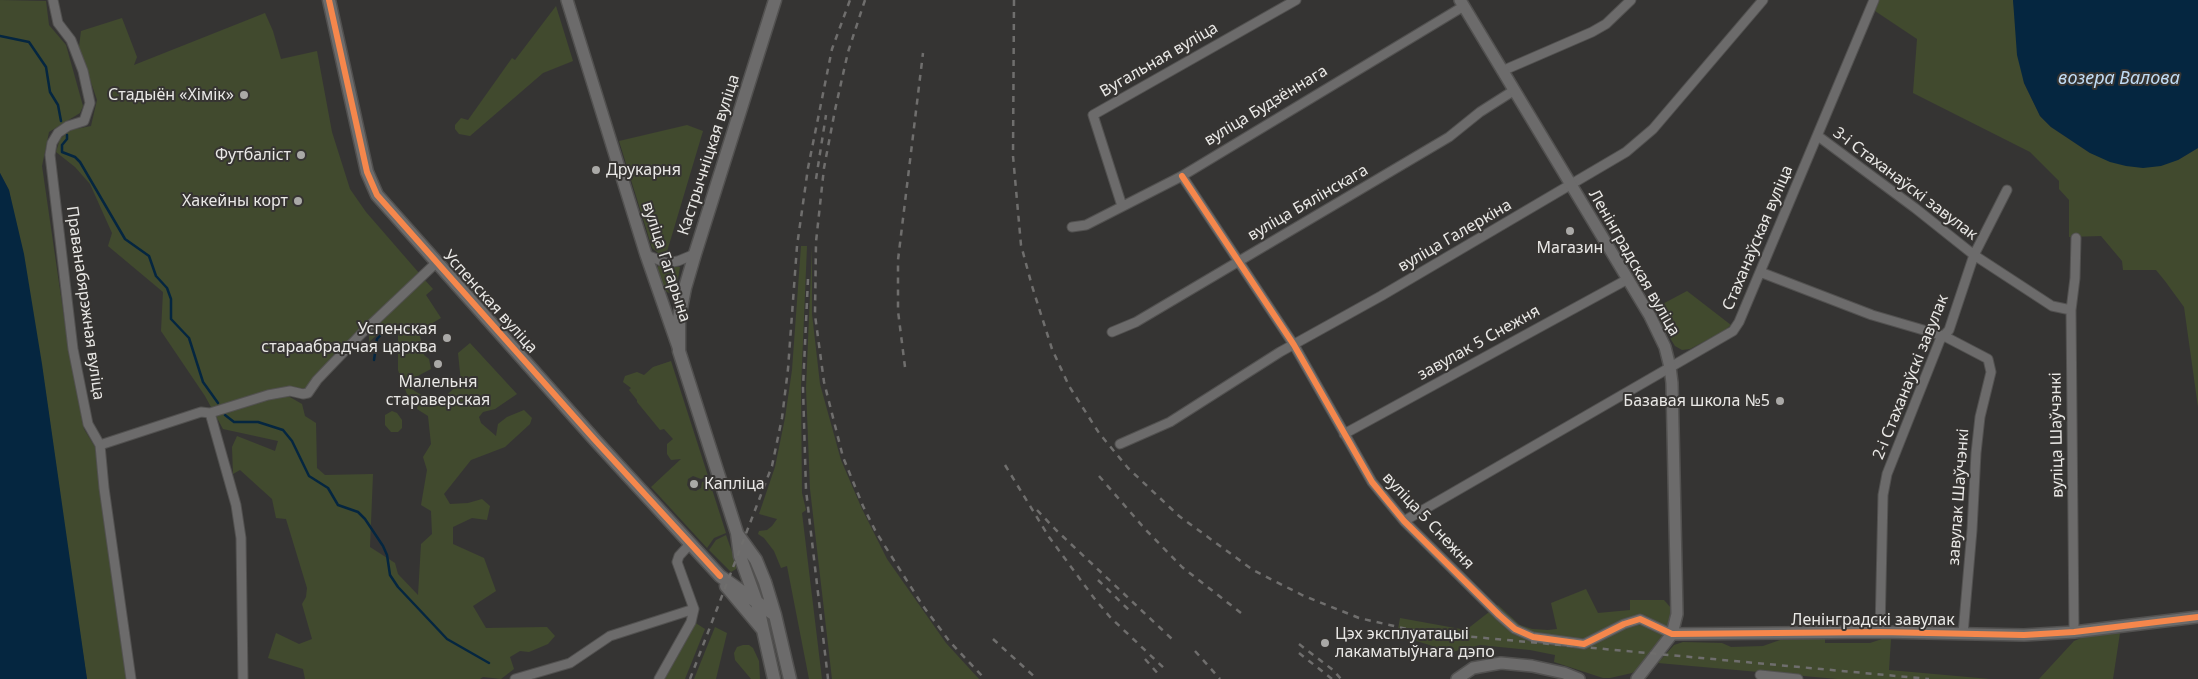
<!DOCTYPE html>
<html>
<head>
<meta charset="utf-8">
<style>
  body { margin:0 }
  canvas { display:block; background:#353433 }
</style>
</head>
<body>
<canvas width="2198" height="679"></canvas>
<script>
const ctx = document.querySelector('canvas').getContext('2d');
ctx.lineJoin = 'round';
function fill(path, color) { ctx.fillStyle = color; ctx.fill(path, 'evenodd'); }
const toPath = rows => new Path2D(rows.map(r => 'M' + r).join(''));
function trace(path, color, width, dash) { ctx.strokeStyle = color; ctx.lineWidth = width; ctx.lineCap = dash ? 'butt' : 'round'; ctx.setLineDash(dash || []); ctx.stroke(path); }
function label(font, color, halo, rows, align = 'center') {
  ctx.font = font + ' "Noto Sans",sans-serif'; ctx.lineWidth = 4; ctx.setLineDash([]); ctx.textBaseline = 'middle'; ctx.strokeStyle = halo; ctx.fillStyle = color; for (const [text, x, y, turn = 0] of rows) {
    ctx.save(); ctx.translate(x, y); ctx.rotate((+turn || 0) * Math.PI / 180); ctx.textAlign = isNaN(turn) ? turn : align; if (halo) ctx.strokeText(text, 0, 0); ctx.fillText(text, 0, 0); ctx.restore();
  }
}
const green = toPath([
  [0,0,46,1,49,25,66,45,83,106,80,113,49,132,42,166,69,352,84,429,95,447,128,679,87,679,9,190,0,173],
  [1879,0,2013,0,2024,83,2040,116,2051,127,2090,153,2178,160,2198,148,2198,407,2184,307,2165,281,2156,270,2123,270,2122,261,2101,236,2069,237,2069,200,2059,189,2059,181,2030,152,1913,93,1917,39,1875,11],
  [556,6,573,61,543,73,470,136,459,134,455,129,455,125,461,118,468,120,512,58,515,60],
  [265,13,273,31,281,59,317,51,332,132,350,189,366,212,419,273,307,389,291,388,278,391,281,398,288,396,302,404,305,416,316,423,317,468,325,475,373,474,370,547,395,563,398,574,418,595,421,544,432,534,431,511,421,505,427,470,423,457,431,444,428,416,417,409,418,401,408,397,398,370,398,331,386,327,369,342,369,331,424,279,433,289,426,295,441,318,419,331,424,355,429,359,431,369,412,379,410,388,423,396,439,402,461,382,458,353,470,343,517,394,495,409,483,412,479,417,481,423,496,436,498,424,507,417,524,410,532,418,530,424,505,447,471,460,444,494,450,504,468,503,482,499,490,506,487,520,472,518,453,527,453,544,484,558,496,591,473,606,486,628,547,627,555,636,548,644,529,652,520,651,510,657,514,669,501,679,483,677,480,679,305,679,303,669,268,658,276,633,299,644,312,639,302,604,306,597,307,588,286,519,276,518,272,499,240,470,233,474,232,447,237,436,275,451,278,441,223,429,205,396,161,331,163,292,108,246,112,233,90,184,75,167,56,152,60,139,71,130,91,126,97,100,79,47,81,31,122,18,137,57,134,65],
  [687,125,703,131,666,255,658,253,652,248,619,141],
  [801,246,807,246,801,388,802,493,806,510,802,513,822,679,809,679,787,566,781,568,774,551,764,538,758,534,759,531,767,530,772,526,777,519,759,514,775,467,785,418,792,370],
  [812,247,812,314,820,384,841,460,862,509,887,559,946,643,979,679,832,679,810,489,806,388],
  [659,264,680,267,677,284,672,292,669,293,664,290,657,270],
  [1687,291,1731,325,1724,331,1690,349,1682,350,1675,346,1657,317,1659,315,1655,308],
  [671,361,708,476,701,479,693,476,688,479,687,485,690,490,696,491,701,488,702,482,709,480,726,533,714,538,707,548,651,487,681,459,671,460,667,454,667,444,673,439,664,429,660,430,637,402,637,400,629,390,631,388,623,382,625,376,637,372,644,375,653,367],
  [392,411,397,413,402,420,402,428,398,432,391,432,385,425,385,415],
  [726,535,737,566,736,569,731,572,709,550,716,540],
  [1586,589,1598,613,1630,610,1630,600,1664,600,1671,608,1668,625,1663,637,1640,668,1632,673,1610,678,1603,678,1554,662,1555,655,1530,650,1480,645,1452,652,1397,635,1400,618,1466,630,1498,605,1520,625,1532,629,1548,630,1557,629,1551,603],
  [694,622,705,629,685,679,662,679],
  [715,627,727,633,716,679,694,679],
  [2120,633,2113,679,2039,679,2074,641,2086,636],
  [1825,638,1825,643,1870,643,1882,639,1891,639,1889,670,1990,679,1837,679,1658,663,1674,645,1683,642,1722,643,1731,647,1763,646,1780,640],
  [743,645,749,645,753,648,759,661,760,679,751,679,735,660,734,653,737,647]
]);
const water = toPath([
  [2013,0,2198,0,2198,148,2178,160,2161,166,2143,168,2126,166,2110,162,2090,153,2051,127,2040,116,2024,83,2017,55],
  [0,173,9,190,24,254,42,364,87,679,0,679]
]);
const stream = toPath([
  [0,36,29,42,46,67,50,92,58,105,61,121],
  [67,135,67,139,62,145,62,152,75,157,80,162,125,239,149,256,156,276,167,288,171,299,171,319,189,338,203,382,218,403],
  [374,360,377,339,386,329],
  [225,415,234,422,258,422,283,430,292,441,309,476,328,488,338,505,358,512,365,519,383,546,387,555,390,575,398,587,447,639,489,663]
]);
const minor = toPath([
  [53,0,58,23,71,40,83,71,90,103,84,121,68,126,58,133,52,143,50,155,73,349,88,424,100,445,104,488,131,679],
  [1502,71,1592,32,1606,24,1631,0],
  [1818,136,1915,208,1974,255,2052,306,2071,310],
  [1182,176,1294,345,1372,482,1404,521,1499,615,1515,629,1533,637,1584,644,1624,624,1640,619,1672,634],
  [1122,206,1093,115,1296,0],
  [1072,227,1086,225,1182,176,1464,6],
  [646,255,667,263,678,261,695,254],
  [1760,272,1872,315,1944,336,1988,359,1991,372,1980,417,1976,453,1972,530,1963,634],
  [1112,332,1136,322,1449,137,1480,112,1513,91],
  [210,413,236,505,241,538,243,679],
  [1344,434,1628,279],
  [1120,444,1170,422,1280,352,1381,296,1626,152,1653,129,1763,0],
  [100,445,201,412,210,413,268,395,290,391,303,394,308,393,317,380,362,333,437,262],
  [1404,521,1733,331,1739,322,1874,0],
  [1880,632,1883,495,1887,474,1940,340,1949,330,1974,255,2007,190],
  [2074,632,2071,310,2075,278,2076,238],
  [1760,675,1798,679],
  [515,679,570,663,610,636,694,609],
  [659,679,691,622,694,609,677,562,679,556,690,544]
]);
const tertiary = toPath([
  [567,0,646,255,678,347],
  [1460,0,1650,316,1665,347,1670,367,1672,383,1677,614,1672,634,1637,679],
  [1672,634,1880,632,2024,635,2074,632,2198,617],
  [1457,679,1473,668,1501,663,1532,666,1564,673,1579,679]
]);
const secondary = toPath([
  [329,0,367,172,377,195,595,440,720,576,775,615],
  [738,535,756,560,765,582,775,615,790,679],
  [726,586,763,630],
  [774,679,757,603,740,556,737,533,679,351,679,318,685,288,695,254,775,0]
]);
const rail = toPath([
  [865,0,848,52,835,110,824,168,816,242,815,315,824,382,843,457,863,506,876,532,923,606,950,642,985,679],
  [1014,0,1013,156,1021,245,1032,286,1052,349,1069,386,1099,433,1128,468,1179,516,1253,570,1302,595,1359,618,1420,632,1929,679],
  [816,179,826,115],
  [808,279,803,388,806,490,828,679],
  [905,367,898,311,898,260,923,53],
  [1005,465,1049,537,1094,598,1110,617,1166,670],
  [1099,476,1145,529,1182,567,1241,613],
  [1037,510,1056,530,1172,639],
  [1098,580,1132,613],
  [993,639,1037,679],
  [1299,644,1333,670,1341,679],
  [1195,651,1220,679],
  [1299,653,1332,679],
  [1145,659,1160,676],
  [690,679,772,466,782,418,788,369,797,246,808,168,832,49,850,0]
]);
const cycleway = toPath([
  [329,0,367,172,377,195,595,440,720,576],
  [1182,176,1294,345,1372,482,1404,521,1499,615,1515,629,1533,637,1584,644,1624,624,1640,619,1672,634,1880,632,2024,635,2074,632,2198,617]
]);
const markers = [
  [244,95,5,"#aaa9a7"],
  [301,155,5,"#aaa9a7"],
  [596,170,5,"#aaa9a7"],
  [298,201,5,"#aaa9a7"],
  [1570,231,5,"#aaa9a7"],
  [447,338,5,"#aaa9a7"],
  [438,364,5,"#aaa9a7"],
  [1780,401,5,"#aaa9a7"],
  [694,484,5,"#aaa9a7"],
  [1325,643,5,"#aaa9a7"]
];
const streetNames = [
  ["Вугальная вуліца",1159,60,-30],
  ["вуліца Будзённага",1266,106,-31],
  ["Кастрычніцкая вуліца",709,155,-72],
  ["3-і Стаханаўскі завулак",1905,184,37],
  ["вуліца Бялінскага",1308,203,-30],
  ["вуліца Галеркіна",1455,236,-30],
  ["Стаханаўская вуліца",1758,238,-67],
  ["вуліца Гагарына",666,262,72],
  ["Ленінградская вуліца",1634,263,60],
  ["Успенская вуліца",490,302,48],
  ["Праванабярэжная вуліца",85,303,82],
  ["завулак 5 Снежня",1479,343,-29],
  ["2-і Стаханаўскі завулак",1911,377,-68],
  ["вуліца Шаўчэнкі",2057,435,-91],
  ["завулак Шаўчэнкі",1959,497,-86],
  ["вуліца 5 Снежня",1428,521,47],
  ["Ленінградскі завулак",1873,620]
];
const poiNames = [
  ["Стадыён «Хімік»",234,95],
  ["Футбаліст",291,155],
  ["Друкарня",606,170,"left"],
  ["Хакейны корт",288,201],
  ["Магазин",1570,248,"center"],
  ["Успенская",437,329],
  ["стараабрадчая царква",437,347],
  ["Малельня",438,382,"center"],
  ["стараверская",438,400,"center"],
  ["Базавая школа №5",1770,401],
  ["Капліца",704,484,"left"],
  ["Цэх эксплуатацыі",1335,634,"left"],
  ["лакаматыўнага дэпо",1335,652,"left"]
];
const waterNames = [
  ["возера Валова",2119,79]
];
fill(green, '#414a2e');
fill(water, '#052640');
trace(stream, '#052640', 2.5);
trace(minor, '#525150', 11);
trace(tertiary, '#525150', 14);
trace(secondary, '#525150', 15);
trace(minor, '#6c6b6b', 9);
trace(tertiary, '#6c6b6b', 11);
trace(secondary, '#6c6b6b', 12);
trace(rail, '#6f6e6d', 2.5, [6, 6]);
trace(cycleway, '#f5874c', 6);
for (const [x, y, r, color] of markers) { const dot = new Path2D(); dot.arc(x, y, r, 0, 2 * Math.PI); ctx.fillStyle = color; ctx.fill(dot); trace(dot, '#363432', 2); }
label('16px', '#e9e8e6', '#363432', streetNames);
label('16px', '#e9e8e6', '#363432', poiNames, 'right');
label('italic 18px', '#c0dcf5', '#363432', waterNames);
</script>
</body>
</html>
